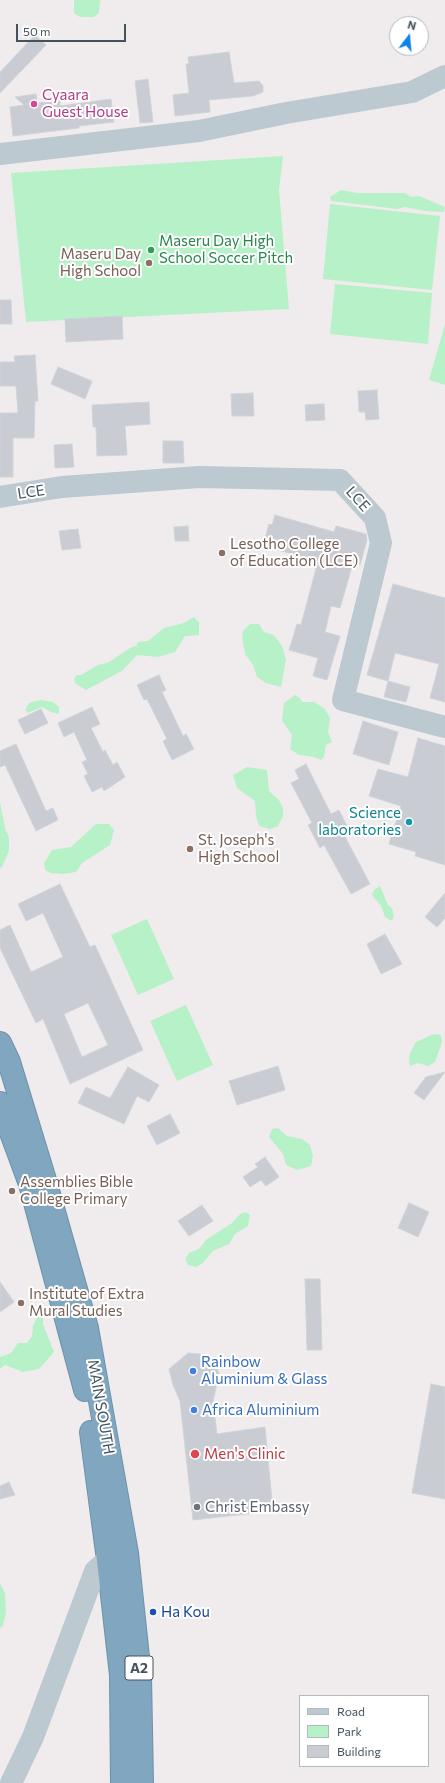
<!DOCTYPE html>
<html>
<head>
<meta charset="utf-8">
<style>
  body { margin:0 }
  #map { position:relative; width:445px; height:1783px; overflow:hidden; background:#f0eced; font-family:Commissioner,sans-serif }
  canvas { display:block }
  .legend { position:absolute; left:299px; top:1695px; width:130px; height:72px; box-sizing:border-box; background:#fff; border:1px solid #b4babd; margin:0; padding:5px 7px; list-style:none; font-size:12px; color:#44525b }
  .legend li { display:flex; align-items:center; gap:8px; height:20px }
  .legend b { width:20px; border:1px solid #b4babd }
  .north { position:absolute; left:389px; top:16px; width:40px; height:40px; box-sizing:border-box; background:#fff; border:1px solid #b4babd; border-radius:50%; rotate:16deg; font-size:11px; font-weight:700; line-height:16px; text-align:center; color:#44525b }
  .north::after { content:''; display:block; margin:auto; width:14px; height:18px; background:#0c83ea; clip-path:polygon(50% 0,100% 100%,50% 72%,0 100%) }
  .scale { position:absolute; left:16px; top:24px; width:110px; height:18px; box-sizing:border-box; border:2px solid #44525b; border-top:0; padding-left:5px; font-size:12px; line-height:14px; white-space:nowrap; color:#44525b; -webkit-text-stroke:3px #fff; paint-order:stroke }
</style>
</head>
<body>
<div id="map">
<canvas width="445" height="1783"></canvas>
<ul class="legend">
<li><b style="height:5px;background:#bcc9d0"></b>Road</li>
<li><b style="height:11px;background:#b7f1c7"></b>Park</li>
<li><b style="height:11px;background:#c9ccd2"></b>Building</li>
</ul>
<div class="north">N</div>
<div class="scale">50 m</div>
</div>
<script>
const ctx = document.querySelector('canvas').getContext('2d');
ctx.lineJoin = 'round';
function fill(path, color) { ctx.fillStyle = color; ctx.fill(path, 'evenodd'); }
const toPath = rows => new Path2D(rows.map(r => 'M' + r).join(''));
function trace(path, color, width, dash) { ctx.strokeStyle = color; ctx.lineWidth = width; ctx.lineCap = dash ? 'butt' : 'round'; ctx.setLineDash(dash || []); ctx.stroke(path); }
function label(font, color, halo, rows, align = 'center') {
  ctx.font = font + ' Commissioner,sans-serif'; ctx.lineWidth = 4; ctx.setLineDash([]); ctx.textBaseline = 'middle'; ctx.strokeStyle = halo; ctx.fillStyle = color; for (const [text, x, y, turn = 0] of rows) {
    ctx.save(); ctx.translate(x, y); ctx.rotate((+turn || 0) * Math.PI / 180); ctx.textAlign = isNaN(turn) ? turn : align; if (halo) ctx.strokeText(text, 0, 0); ctx.fillText(text, 0, 0); ctx.restore();
  }
}
const green = toPath([
  [74,0,100,0,99,13,94,17,80,17,74,13],
  [283,156,279,190,289,309,26,322,11,173],
  [341,190,357,193,405,193,411,197,419,196,445,207,444,212,425,211,405,207,397,209,331,201,330,197],
  [330,204,440,216,432,290,323,279],
  [335,284,432,293,428,344,330,334],
  [445,324,445,385,429,380],
  [194,617,199,622,199,635,185,636,175,652,158,657,137,655,122,671,86,690,76,684,74,679,77,675,81,675,98,665,109,662,130,648,136,646,138,642,148,641,164,628,184,623],
  [250,624,259,624,264,632,274,635,282,646,286,660,281,687,266,683,257,677,253,665,245,654,242,637,243,631],
  [295,695,300,698,302,702,314,702,325,709,330,718,328,732,332,742,326,745,324,757,321,760,314,757,299,755,290,749,292,735,282,720,284,703],
  [40,700,53,702,59,707,59,714,51,712,42,707,28,713,25,710,29,703],
  [247,767,267,770,269,791,279,800,283,808,283,816,278,826,270,829,259,826,256,816,255,801,237,788,233,775],
  [0,802,5,828,9,837,9,851,2,867,0,868],
  [96,824,109,824,114,830,110,845,82,863,76,872,63,874,51,873,45,870,44,863,52,850,71,847],
  [380,886,388,905,392,908,394,916,392,921,385,917,381,906,372,895,374,890],
  [147,919,174,979,138,995,111,935],
  [186,1005,213,1065,177,1081,150,1021],
  [434,1034,441,1035,442,1042,435,1062,428,1066,418,1063,410,1066,409,1060,410,1053,416,1042],
  [278,1128,287,1136,302,1139,310,1145,313,1156,311,1166,297,1170,286,1165,283,1154,269,1137,272,1129],
  [246,1212,250,1215,248,1226,235,1234,229,1244,213,1251,203,1263,196,1267,188,1265,185,1259,189,1253,199,1249,207,1239,232,1223,240,1214],
  [43,1315,43,1324,54,1352,39,1369,23,1372,5,1365,0,1369,0,1357,11,1353,18,1343,27,1343,32,1336,33,1326,37,1317],
  [0,1583,5,1593,6,1612,3,1626,0,1628]
]);
const building = toPath([
  [35,35,46,45,0,93,0,72,35,35],
  [229,52,234,83,259,81,263,86,263,92,253,96,209,100,210,112,175,116,173,95,189,93,186,64,189,64,188,57,229,52],
  [148,79,153,122,140,123,135,81,148,79],
  [36,94,37,103,60,101,60,106,111,99,114,122,79,126,79,128,13,136,10,107,24,105,15,97,36,94],
  [0,300,11,300,12,324,0,324,0,300],
  [122,316,123,339,66,342,65,319,122,316],
  [35,355,38,401,35,401,34,438,13,438,13,477,0,477,0,413,18,413,16,386,0,386,0,362,15,362,14,356,35,355],
  [58,367,92,381,85,399,51,384,58,367],
  [377,390,379,419,366,420,365,412,359,412,358,391,377,390],
  [253,393,254,416,232,416,231,394,253,393],
  [149,402,150,424,125,426,127,455,97,456,96,427,93,427,92,405,149,402],
  [319,404,324,404,325,420,306,421,305,405,319,404],
  [163,441,183,441,184,463,163,463,163,441],
  [72,444,74,467,55,468,54,445,72,444],
  [275,515,334,532,336,526,366,534,367,540,360,565,353,563,340,608,331,606,325,632,340,636,327,680,313,676,318,658,289,650,297,624,301,625,318,561,263,546,269,524,272,525,275,515],
  [188,526,189,541,175,541,174,527,188,526],
  [78,529,81,548,62,550,59,531,78,529],
  [393,584,445,598,445,702,430,698,439,664,395,653,388,681,367,675,393,584],
  [159,675,166,690,162,692,183,736,186,734,194,749,172,760,163,741,167,739,147,699,144,700,137,685,159,675],
  [388,681,410,687,406,702,384,697,388,681],
  [92,707,100,724,91,728,103,752,105,750,113,765,117,762,125,777,104,791,102,787,92,792,84,776,88,774,82,762,87,760,74,732,64,737,58,723,92,707],
  [41,709,48,723,25,734,18,720,41,709],
  [363,721,398,732,389,765,353,754,363,721],
  [418,738,445,746,445,865,415,856,416,852,389,844,401,806,369,796,378,769,408,777,418,738],
  [16,744,46,811,53,808,58,820,36,831,5,765,0,767,0,751,16,744],
  [306,764,331,814,339,810,349,830,342,831,370,884,351,894,324,845,320,848,308,825,312,823,291,783,299,779,295,770,306,764],
  [60,884,90,947,95,945,143,1050,70,1084,43,1019,36,1023,0,948,0,930,10,925,31,972,63,957,43,913,26,921,18,904,60,884],
  [88,1003,108,1045,82,1057,64,1014,88,1003],
  [445,893,445,918,437,927,425,917,445,893],
  [385,934,402,964,381,974,367,944,385,934],
  [278,1066,285,1090,237,1105,229,1081,278,1066],
  [128,1067,159,1085,149,1102,137,1096,124,1124,78,1103,86,1087,110,1098,128,1067],
  [445,1072,424,1100,414,1093,426,1077,445,1072],
  [170,1114,180,1133,157,1145,147,1126,170,1114],
  [265,1157,279,1177,266,1186,261,1180,250,1187,243,1177,258,1167,255,1164,265,1157],
  [409,1203,429,1212,418,1237,398,1228,409,1203],
  [202,1205,213,1221,189,1236,178,1221,202,1205],
  [305,1279,320,1279,322,1350,307,1350,305,1279],
  [0,1282,14,1302,0,1312,0,1282],
  [188,1353,200,1354,214,1360,219,1373,213,1402,217,1434,265,1427,273,1511,193,1520,180,1401,173,1385,169,1369,188,1353],
  [431,1384,445,1387,445,1499,412,1493,431,1384],
  [9,1482,15,1495,0,1499,0,1486,9,1482]
]);
const minor = toPath([
  [0,154,199,131,286,113,412,92,445,76],
  [0,497,62,487,199,477,340,480,375,518,381,543,343,700,445,727],
  [11,1783,33,1737,95,1571,108,1560,124,1554]
]);
const highway = toPath([
  [0,1043,9,1062,45,1180,87,1328,127,1553,140,1676,142,1783],
  [0,1103,30,1184,85,1390],
  [91,1432,108,1560,121,1675,122,1783]
]);
const markers = [
  [34,104,4,"#d1479c"],
  [151,250,4,"#2e9e5b"],
  [149,263,4,"#8d6e63"],
  [222,553,4,"#8d6e63"],
  [409,822,4,"#0f9aa8"],
  [190,849,4,"#8d6e63"],
  [12,1191,4,"#8d6e63"],
  [21,1303,4,"#8d6e63"],
  [193,1371,4,"#3f7fe0"],
  [194,1410,4,"#3f7fe0"],
  [195,1454,5,"#e0444e"],
  [197,1507,4,"#6b7280"],
  [153,1612,4,"#1a4fb4"]
];
const shields = [
  [139,1668,28]
];
const shieldNames = [
  ["A2",139,1668]
];
const hotelNames = [
  ["Cyaara",42,95],
  ["Guest House",42,112]
];
const leisureNames = [
  ["Maseru Day High",159,241],
  ["School Soccer Pitch",159,258]
];
const educationNames = [
  ["Maseru Day",141,254,"right"],
  ["High School",141,271,"right"],
  ["Lesotho College",230,544],
  ["of Education (LCE)",230,561],
  ["St. Joseph's",198,840],
  ["High School",198,857],
  ["Assemblies Bible",20,1182],
  ["College Primary",20,1199],
  ["Institute of Extra",29,1294],
  ["Mural Studies",29,1311]
];
const streetNames = [
  ["LCE",31,492,-9],
  ["LCE",358,499,48],
  ["MAIN SOUTH",101,1407,80]
];
const cultureNames = [
  ["Science",401,813],
  ["laboratories",401,830]
];
const shopNames = [
  ["Rainbow",201,1362],
  ["Aluminium & Glass",201,1379],
  ["Africa Aluminium",202,1410]
];
const healthNames = [
  ["Men's Clinic",204,1454]
];
const worshipNames = [
  ["Christ Embassy",205,1507]
];
const transitNames = [
  ["Ha Kou",161,1612]
];
fill(green, '#b7f1c7');
fill(building, '#c9ccd2');
trace(building, '#d0d4d9', 1);
trace(highway, '#6c91ab', 24);
trace(minor, '#bcc9d0', 22);
trace(highway, '#80a6c0', 22);
for (const [x, y, r, color] of markers) { const dot = new Path2D(); dot.arc(x, y, r, 0, 2 * Math.PI); ctx.fillStyle = color; ctx.fill(dot); trace(dot, '#fff', 1.5); }
for (const [x, y, w] of shields) { const box = new Path2D(); box.roundRect(x - w / 2, y - 12, w, 24, 3); ctx.fillStyle = '#fff'; ctx.fill(box); trace(box, '#44525b', 1); }
label('bold 14px', '#44525b', null, shieldNames);
label('15px', '#b23c85', '#fff', hotelNames, 'left');
label('15px', '#27864d', '#fff', leisureNames, 'left');
label('15px', '#785e54', '#fff', educationNames, 'left');
label('15px', '#44525b', '#fff', streetNames);
label('15px', '#0d838f', '#fff', cultureNames, 'right');
label('15px', '#366cbe', '#fff', shopNames, 'left');
label('15px', '#be3a42', '#fff', healthNames, 'left');
label('15px', '#5b616d', '#fff', worshipNames, 'left');
label('15px', '#164399', '#fff', transitNames, 'left');
</script>
</body>
</html>
